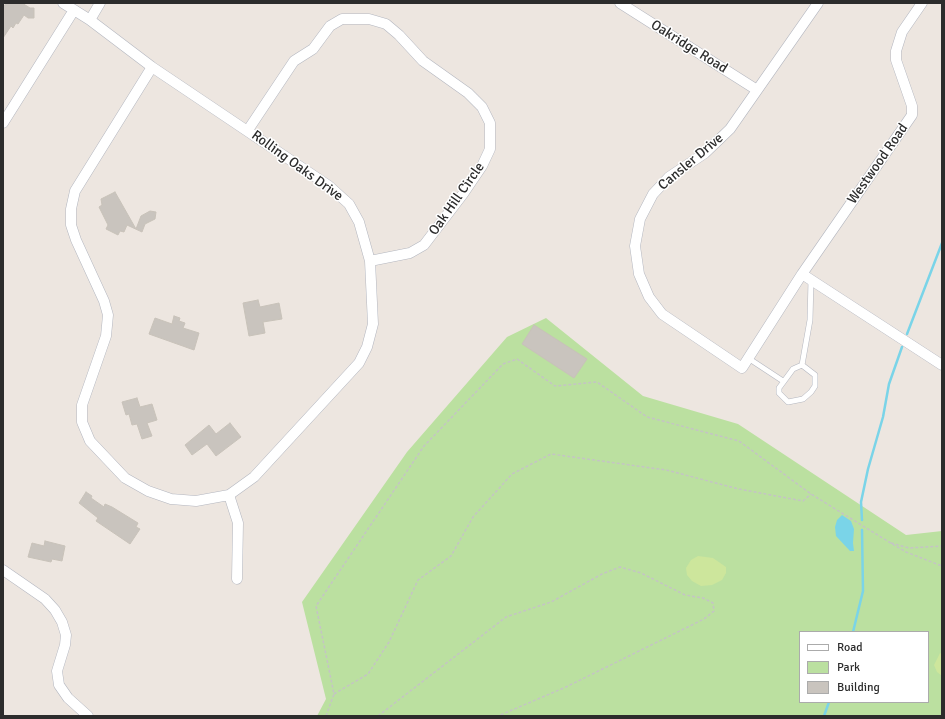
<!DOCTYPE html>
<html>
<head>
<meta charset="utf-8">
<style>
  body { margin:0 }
  #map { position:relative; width:945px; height:719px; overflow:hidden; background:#ede6e0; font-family:Signika,sans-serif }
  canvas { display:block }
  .frame { position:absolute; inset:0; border:4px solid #2c2c2c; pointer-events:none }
  .legend { position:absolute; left:799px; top:631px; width:130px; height:72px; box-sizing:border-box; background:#fff; border:1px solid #ababab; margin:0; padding:5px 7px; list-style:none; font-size:12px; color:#2c2c2c }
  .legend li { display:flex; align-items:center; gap:8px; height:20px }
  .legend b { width:20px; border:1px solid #ababab }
</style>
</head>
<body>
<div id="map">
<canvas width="945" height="719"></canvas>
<div class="frame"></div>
<ul class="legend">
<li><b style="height:5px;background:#fff"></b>Road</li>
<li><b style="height:11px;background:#bbe0a0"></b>Park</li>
<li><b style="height:11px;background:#c9c4be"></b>Building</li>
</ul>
</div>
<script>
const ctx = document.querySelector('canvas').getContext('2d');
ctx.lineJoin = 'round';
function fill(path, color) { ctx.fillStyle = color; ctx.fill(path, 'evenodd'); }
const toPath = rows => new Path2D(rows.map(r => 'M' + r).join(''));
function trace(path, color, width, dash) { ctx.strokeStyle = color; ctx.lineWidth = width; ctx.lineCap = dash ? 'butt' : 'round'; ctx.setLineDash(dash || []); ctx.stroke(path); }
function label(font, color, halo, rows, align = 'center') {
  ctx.font = font + ' Signika,sans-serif'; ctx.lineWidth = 3; ctx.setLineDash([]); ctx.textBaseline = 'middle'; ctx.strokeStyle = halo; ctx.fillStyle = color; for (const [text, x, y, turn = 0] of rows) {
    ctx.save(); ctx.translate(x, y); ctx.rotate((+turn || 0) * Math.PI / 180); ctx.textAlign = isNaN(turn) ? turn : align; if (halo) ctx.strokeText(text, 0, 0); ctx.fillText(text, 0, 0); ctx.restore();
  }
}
const green = toPath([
  [546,318,643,396,738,424,906,535,942,531,942,716,317,716,326,699,302,602,407,452,507,337],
  [800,632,928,632,928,702,800,702]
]);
const pitch = toPath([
  [698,556,713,558,726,567,726,573,722,580,712,585,701,586,692,581,687,575,686,568,691,560],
  [940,653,942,654,942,676,937,672,934,665]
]);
const water = toPath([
  [842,515,851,521,854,529,853,543,854,551,850,551,836,536,835,527,837,520]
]);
const stream = toPath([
  [907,334,942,243],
  [862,520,861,502,868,469,883,417,889,384,902,347],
  [853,632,863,591,862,530],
  [824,716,829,702]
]);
const building = toPath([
  [6,3,22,3,30,8,34,8,34,18,28,18,24,15,18,24,16,23,13,28,11,26,3,38,3,8,6,3],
  [115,192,136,229,141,216,150,211,156,212,155,219,145,224,142,232,127,225,124,232,120,231,118,235,106,229,108,225,99,207,102,205,101,199,115,192],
  [258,300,260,307,279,303,282,319,263,322,265,333,249,336,243,303,258,300],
  [174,316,180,318,179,321,185,323,183,328,199,333,194,350,149,334,155,318,172,324,174,316],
  [534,325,587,359,574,378,522,344,534,325],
  [137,398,140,407,152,404,157,420,147,423,152,436,142,439,137,424,132,425,129,414,126,415,122,402,137,398],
  [230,423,241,437,216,456,207,444,192,455,185,445,209,425,216,434,230,423],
  [86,492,92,496,91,498,104,507,105,504,112,507,138,523,136,527,140,529,130,544,96,521,98,518,79,503,86,492],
  [45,541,65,546,62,561,52,559,51,562,28,557,32,543,44,546,45,541]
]);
const path = toPath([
  [891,543,909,548,942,546],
  [334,694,368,674,389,642,418,580,451,556,473,517,512,474,551,454,666,470,739,489,803,501,811,494],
  [326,716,334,694,316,606,424,446,503,364,517,359,555,386,597,382,647,417,739,441,811,494,889,542,906,552,942,566],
  [378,716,506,617,551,602,602,574,620,567,641,573,685,595,703,598,713,603,714,611,704,619,566,687,498,716]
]);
const lane = toPath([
  [748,358,783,381],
  [802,365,793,369,779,388,779,393,788,402,803,399,811,392,815,386,815,375,802,365,810,320,811,280]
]);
const street = toPath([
  [63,3,90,20,152,67,329,186,349,204,359,222,370,261,373,324,367,347,359,363,254,477,229,495,196,501,171,499,148,491,125,478,90,441,82,422,82,405,106,336,108,315,104,301,76,240,71,225,71,209,75,191,152,67],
  [620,3,757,90],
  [818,3,730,129,705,153,669,177,653,194,640,219,635,246,639,274,649,297,662,314,742,368,802,274,912,115,912,106,896,60,896,51,902,32,922,3],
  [90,20,100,3],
  [3,123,74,10],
  [248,130,294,61,313,49,330,26,342,19,369,19,386,24,399,35,423,61,468,93,482,107,490,123,490,149,482,166,463,194,424,245,410,253,370,261],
  [802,274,942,365],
  [229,495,238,523,237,579],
  [3,570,45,599,55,610,62,622,66,635,65,645,57,671,59,685,68,698,88,716]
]);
const streetNames = [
  ["Oakridge Road",689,47,32],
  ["Cansler Drive",691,162,-40],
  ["Westwood Road",878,164,-55],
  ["Rolling Oaks Drive",297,166,36],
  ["Oak Hill Circle",457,199,-55]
];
fill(green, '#bbe0a0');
fill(pitch, '#cde69c');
fill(water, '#7ad4e8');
trace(stream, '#7ad4e8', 2.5);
fill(building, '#c9c4be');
trace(building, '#c8c2b9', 1);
trace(lane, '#b3b6bf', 6);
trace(street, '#b3b6bf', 11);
trace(path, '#c4c4c4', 1.5, [3, 2]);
trace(lane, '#fff', 5);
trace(street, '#fff', 10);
label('14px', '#2c2c2c', '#fff', streetNames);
</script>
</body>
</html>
